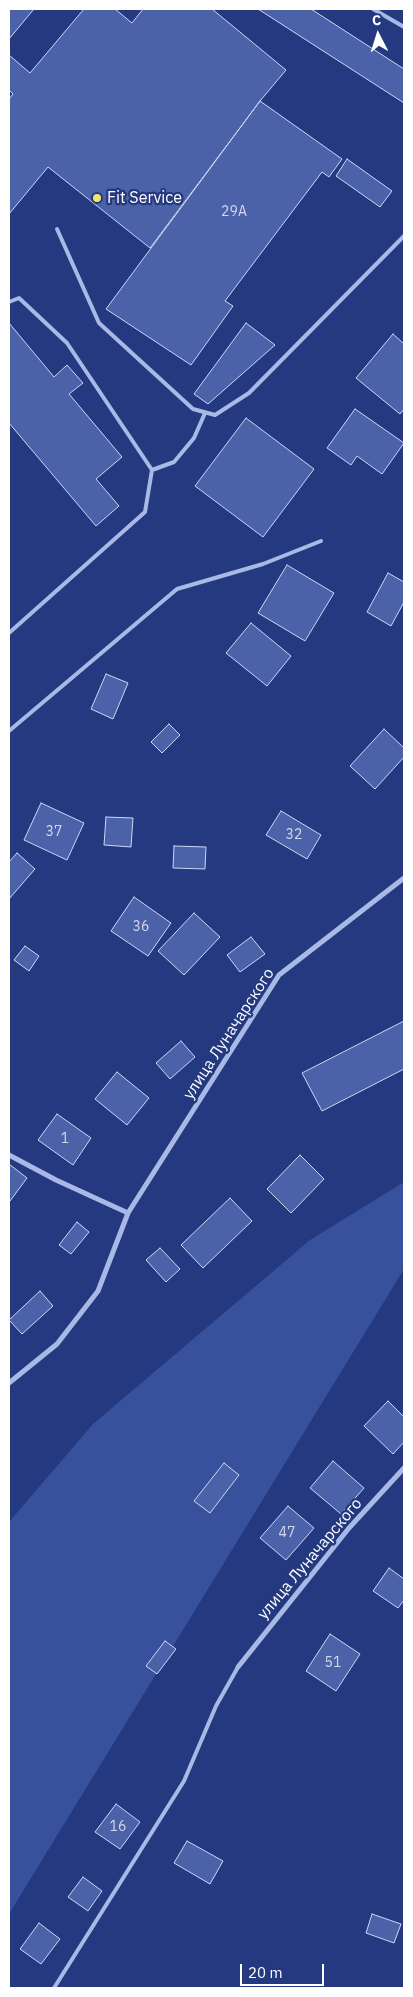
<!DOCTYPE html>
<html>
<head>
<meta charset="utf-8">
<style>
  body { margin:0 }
  #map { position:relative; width:413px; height:1997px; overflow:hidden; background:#24397f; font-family:"IBM Plex Sans",sans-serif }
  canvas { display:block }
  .frame { position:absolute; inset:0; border:10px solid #fff; pointer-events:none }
  .north { position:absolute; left:353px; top:10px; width:50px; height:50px; -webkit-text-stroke:4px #24397f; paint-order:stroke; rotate:355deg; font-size:14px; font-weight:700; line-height:20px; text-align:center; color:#fff }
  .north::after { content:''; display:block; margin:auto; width:18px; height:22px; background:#fff; clip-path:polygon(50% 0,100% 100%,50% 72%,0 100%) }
  .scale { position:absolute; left:240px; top:1964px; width:84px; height:22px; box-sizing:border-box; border:2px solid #fff; border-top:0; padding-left:6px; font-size:15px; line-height:18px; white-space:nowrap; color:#fff; -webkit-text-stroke:4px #24397f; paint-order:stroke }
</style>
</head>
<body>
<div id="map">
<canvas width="413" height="1997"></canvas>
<div class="frame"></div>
<div class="north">С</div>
<div class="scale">20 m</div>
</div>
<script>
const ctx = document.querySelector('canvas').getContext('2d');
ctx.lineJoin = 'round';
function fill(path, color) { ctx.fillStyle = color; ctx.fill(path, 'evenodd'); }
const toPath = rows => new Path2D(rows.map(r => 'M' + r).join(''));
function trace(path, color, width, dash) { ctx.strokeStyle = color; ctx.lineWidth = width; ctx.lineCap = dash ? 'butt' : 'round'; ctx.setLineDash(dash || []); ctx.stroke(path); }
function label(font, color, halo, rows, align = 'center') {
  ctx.font = font + ' "IBM Plex Sans",sans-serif'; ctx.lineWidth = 4.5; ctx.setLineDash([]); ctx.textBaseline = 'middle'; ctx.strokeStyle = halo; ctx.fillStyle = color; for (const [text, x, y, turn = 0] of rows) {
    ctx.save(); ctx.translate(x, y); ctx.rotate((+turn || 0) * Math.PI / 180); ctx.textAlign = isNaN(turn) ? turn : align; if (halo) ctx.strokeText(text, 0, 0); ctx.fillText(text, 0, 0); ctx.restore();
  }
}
const green = toPath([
  [404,1182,404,1269,9,1914,9,1522,93,1424,310,1240]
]);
const building = toPath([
  [9,9,34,9,9,39,9,9],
  [84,9,115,9,132,23,143,9,212,9,286,70,260,101,150,248,48,167,9,214,9,99,13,94,9,90,9,55,30,73,84,9],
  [258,9,311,9,404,69,404,103,258,9],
  [260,101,342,159,329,177,322,172,225,301,233,306,191,365,106,309,260,101],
  [347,159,392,191,380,207,336,176,347,159],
  [9,323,54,377,67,365,83,383,69,394,122,457,96,479,119,506,96,526,9,423,9,323],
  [246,323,275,345,208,404,194,394,246,323],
  [393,334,404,344,404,409,400,414,356,378,393,334],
  [355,409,404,443,382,474,357,456,351,465,327,448,355,409],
  [246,418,314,469,263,537,195,486,246,418],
  [287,565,334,593,305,641,258,613,287,565],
  [388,573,404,582,404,602,391,626,367,612,388,573],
  [251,623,291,656,267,686,226,653,251,623],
  [106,674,128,683,113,719,91,709,106,674],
  [169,724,180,735,162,753,151,742,169,724],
  [384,729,404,748,404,757,375,789,350,766,384,729],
  [41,803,84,823,67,860,24,840,41,803],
  [281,811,321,835,307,859,266,835,281,811],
  [106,817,133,818,131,847,104,845,106,817],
  [174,846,206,847,205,869,173,868,174,846],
  [17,853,35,869,9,899,9,862,17,853],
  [134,897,171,923,148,956,111,931,134,897],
  [194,913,220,937,184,975,158,951,194,913],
  [251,937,265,954,240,972,227,955,251,937],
  [25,946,39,956,29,971,14,960,25,946],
  [404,1021,404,1069,322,1111,302,1073,404,1021],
  [181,1041,195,1057,170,1079,156,1063,181,1041],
  [117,1072,149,1098,127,1125,95,1099,117,1072],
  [57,1114,91,1138,73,1165,38,1140,57,1114],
  [300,1155,324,1179,291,1213,267,1189,300,1155],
  [9,1164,27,1178,10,1201,9,1200,9,1164],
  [230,1198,252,1221,203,1268,181,1245,230,1198],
  [77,1222,89,1232,71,1254,59,1245,77,1222],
  [160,1248,180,1269,166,1282,146,1260,160,1248],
  [40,1291,53,1306,22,1334,9,1320,40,1291],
  [388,1401,404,1417,404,1442,393,1454,364,1426,388,1401],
  [333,1461,364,1488,341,1514,310,1488,333,1461],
  [224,1463,239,1475,210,1513,194,1501,224,1463],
  [288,1506,314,1528,286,1560,260,1538,288,1506],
  [389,1568,404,1579,404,1600,398,1608,373,1591,389,1568],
  [330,1634,360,1654,336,1691,306,1671,330,1634],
  [165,1641,176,1649,157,1674,146,1666,165,1641],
  [116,1804,140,1822,120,1849,95,1832,116,1804],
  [187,1841,223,1861,210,1884,174,1863,187,1841],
  [83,1877,102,1891,88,1911,68,1897,83,1877],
  [372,1914,401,1924,394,1943,366,1933,372,1914],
  [39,1923,60,1939,41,1964,20,1949,39,1923]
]);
const lane = toPath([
  [373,9,404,27],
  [57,229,99,323,193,409,215,415,249,393,404,236],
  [9,302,19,298,67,343,152,470,145,512,9,633],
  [152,470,174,462,194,438,205,413],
  [9,731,177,589,263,564,321,541],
  [54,1988,184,1781,216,1706,238,1667]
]);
const street = toPath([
  [9,1155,56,1180,128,1213],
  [9,1383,57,1344,98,1291,128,1213,279,975,404,878],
  [238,1667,349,1528,404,1468]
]);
const markers = [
  [97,198,5,"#f1e56d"]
];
const numberNames = [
  ["29А",234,212],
  ["37",54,832],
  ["32",294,835],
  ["36",141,927],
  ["1",65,1139],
  ["47",287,1533],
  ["51",333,1663],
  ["16",118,1827]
];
const poiNames = [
  ["Fit Service",107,198]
];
const streetNames = [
  ["улица Луначарского",229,1034,-57],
  ["улица Луначарского",310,1559,-50]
];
fill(green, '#38519d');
fill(building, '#4c62a8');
trace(building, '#cdd7f5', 1);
trace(lane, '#a9b9e6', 4);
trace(street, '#a9b9e6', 5);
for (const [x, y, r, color] of markers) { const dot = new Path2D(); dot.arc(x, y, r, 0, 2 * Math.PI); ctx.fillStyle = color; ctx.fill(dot); trace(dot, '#24397f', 2); }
label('14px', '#d2d8e9', null, numberNames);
label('16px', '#fff', '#24397f', poiNames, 'left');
label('16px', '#fff', '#24397f', streetNames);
</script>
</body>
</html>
